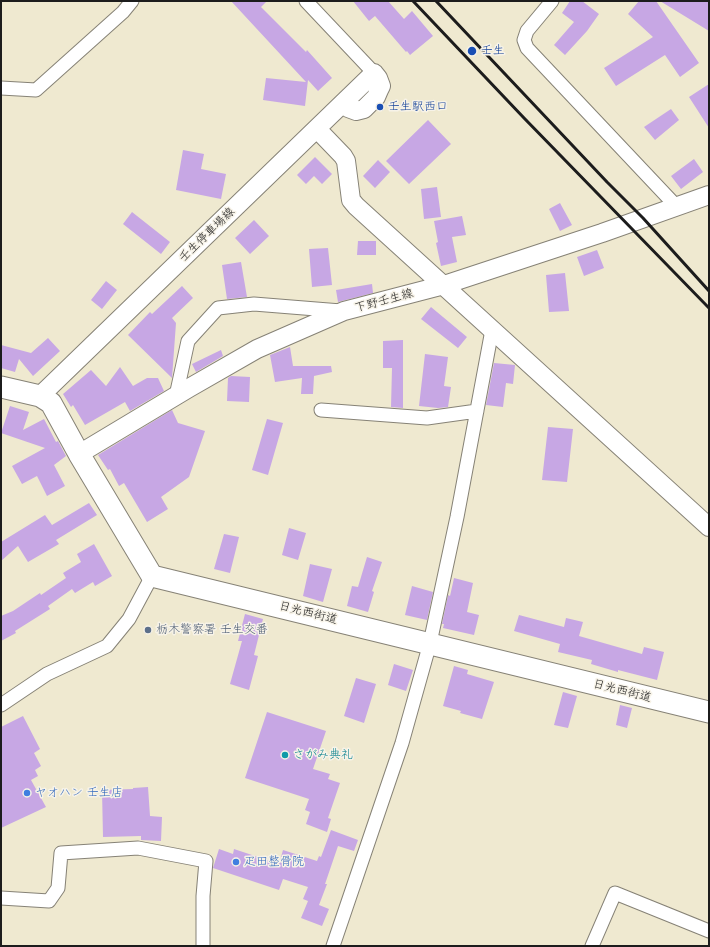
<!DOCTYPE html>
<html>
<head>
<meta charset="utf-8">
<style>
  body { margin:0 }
  #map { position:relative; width:710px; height:947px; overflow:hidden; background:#efe9d0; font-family:"Shantell Sans",sans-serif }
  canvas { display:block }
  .frame { position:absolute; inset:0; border:2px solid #1c1c1c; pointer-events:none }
</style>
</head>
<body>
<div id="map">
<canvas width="710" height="947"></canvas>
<div class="frame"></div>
</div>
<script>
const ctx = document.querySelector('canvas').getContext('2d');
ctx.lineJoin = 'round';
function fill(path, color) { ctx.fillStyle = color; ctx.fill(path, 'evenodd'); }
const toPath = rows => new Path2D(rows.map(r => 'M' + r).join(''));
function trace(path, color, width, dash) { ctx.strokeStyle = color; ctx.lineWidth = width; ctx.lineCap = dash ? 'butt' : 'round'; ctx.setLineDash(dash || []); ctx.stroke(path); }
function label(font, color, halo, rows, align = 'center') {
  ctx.font = font + ' "Shantell Sans","Klee One",sans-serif'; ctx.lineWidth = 3; ctx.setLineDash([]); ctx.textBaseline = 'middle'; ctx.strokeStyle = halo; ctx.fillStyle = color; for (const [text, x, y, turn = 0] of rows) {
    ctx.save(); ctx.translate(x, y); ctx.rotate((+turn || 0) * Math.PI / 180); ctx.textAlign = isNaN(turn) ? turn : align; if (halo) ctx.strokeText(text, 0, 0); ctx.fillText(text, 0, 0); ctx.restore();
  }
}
const building = toPath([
  [231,1,267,1,261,7,306,52,307,50,332,78,318,91,308,80,305,106,263,100,266,78,306,82],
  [353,1,388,1,404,19,412,11,433,36,410,55,407,51,406,52,375,16,369,21],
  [570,1,582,1,599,14,587,31,565,55,554,45,574,22,562,13],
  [639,1,656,1,699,63,680,77,665,55,616,86,604,68,653,37,628,14],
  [660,1,709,1,709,31],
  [709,84,709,128,689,97],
  [671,109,679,120,655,140,644,127],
  [428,120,451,144,409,184,386,161],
  [183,150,204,154,201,169,226,174,221,199,176,190],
  [315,157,332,174,322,184,314,176,306,184,297,175],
  [694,159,703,172,681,189,671,176],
  [378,160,390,172,375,188,363,176],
  [437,187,441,217,424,219,421,189],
  [560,203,572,225,560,231,549,209],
  [132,212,170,242,161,254,123,224],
  [462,216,466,235,452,237,457,262,441,266,436,243,438,242,434,221],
  [254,220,269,236,250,254,235,238],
  [358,241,376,241,376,255,357,255],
  [328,248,332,285,312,287,309,249],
  [597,250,604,268,584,276,577,257],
  [241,262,247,297,227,299,222,265],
  [565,273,569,311,549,312,546,275],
  [106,281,117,290,102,309,91,300],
  [372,284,373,293,338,302,336,290],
  [182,286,193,298,172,318,176,323,172,378,128,335,150,312,152,314],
  [431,307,467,337,458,348,421,319],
  [48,338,60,351,33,376,19,359,15,372,1,368,1,345,31,353],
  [403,340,403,408,391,407,392,368,383,368,383,341],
  [290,347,293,366,331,366,332,372,314,376,313,394,301,394,302,378,275,382,270,355],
  [221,350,223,356,196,372,192,364],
  [425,354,448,357,444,386,451,387,448,407,438,408,419,406],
  [494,363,515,365,513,384,506,383,503,407,486,405],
  [120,367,133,386,147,378,158,378,164,391,130,411,125,402,85,425,73,405,71,407,63,394,91,370,106,386],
  [231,376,250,377,249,402,227,401,228,378],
  [10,406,29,412,23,430,44,419,56,442,58,441,66,456,54,465,65,486,47,496,37,476,22,484,12,466,45,448,1,433],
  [172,410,178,423,205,431,189,477,161,497,168,509,147,522,124,483,119,486,110,469,108,470,98,455],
  [267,419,283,423,268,475,252,470],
  [548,427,573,429,567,482,542,480],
  [89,503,97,515,56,540,59,544,28,562,18,546,1,561,1,542,45,515,52,525],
  [289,528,306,533,298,560,282,555],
  [224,534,239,537,230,573,214,569],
  [94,544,112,576,95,586,93,582,75,593,72,589,48,606,50,609,15,631,16,633,1,641,1,616,13,611,40,593,41,595,66,578,63,573,81,562,77,554],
  [367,557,382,562,372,591,374,592,368,612,347,606,352,586,358,587],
  [310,564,332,569,323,602,303,596],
  [454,578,473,583,467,612,479,615,474,635,443,628,444,624,442,624,448,595,450,596],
  [412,586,433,592,427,620,405,615],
  [245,614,263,619,254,655,258,656,249,690,230,684,242,641,238,641],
  [519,615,564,627,566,618,583,622,579,636,642,654,644,647,664,652,657,680,618,670,618,672,591,664,592,660,558,652,560,644,514,631],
  [394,664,413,670,406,691,388,685],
  [454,666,468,670,467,674,494,682,482,719,460,713,461,711,443,706],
  [356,678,376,684,364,723,344,716],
  [563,692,577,696,568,728,554,725],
  [620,705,632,708,627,728,616,725],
  [267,712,326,731,313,769,330,774,328,779,340,783,328,818,331,819,327,832,306,824,310,812,305,810,309,799,245,778],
  [23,716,40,749,34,753,41,766,35,770,38,776,31,780,46,807,1,828,1,727],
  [148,787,150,816,162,817,161,841,141,840,141,836,103,837,102,790,133,789,133,788],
  [331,830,358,840,354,851,338,846,325,884,327,884,319,905,329,909,322,926,301,918,308,901,303,899,308,887,283,879,279,890,213,868,219,849,233,854,234,849,279,864,283,850,317,861,319,856,321,857]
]);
const street = toPath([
  [306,1,374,73],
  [552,1,527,31,524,40,527,48,677,207],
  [1,88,36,90,123,12,132,1],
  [176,396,188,341,218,308,254,304,341,311],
  [321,410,427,418,477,411],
  [1,705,47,674,107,646,129,619,152,576],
  [1,898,49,901,58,888,61,853,138,848,206,861,203,896,203,946],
  [333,946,402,743,430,643,457,517,492,330],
  [592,946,615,893,709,931]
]);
const secondary = toPath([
  [317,129,343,156,346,161,351,200,356,206,709,527],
  [40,396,374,73,378,78,381,86,379,90,376,97,364,109,356,111,348,108,343,103],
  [79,454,189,388,257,349,344,311,444,285,602,233,709,195]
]);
const primary = toPath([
  [1,387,40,396,51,403,79,454,152,576,709,712]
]);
const rail = toPath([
  [413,1,524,118,709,308],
  [436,1,607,182,643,218,709,291]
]);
const markers = [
  [472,51,5,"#1a4fb4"],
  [380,107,4,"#1a4fb4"],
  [148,630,4,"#5c6f8a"],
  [285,755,4,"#0f9aa8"],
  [27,793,4,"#3f7fe0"],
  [236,862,4,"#3f7fe0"]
];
const transitNames = [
  ["壬生",481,51],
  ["壬生駅西口",388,107]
];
const streetNames = [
  ["壬生停車場線",207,235,-44],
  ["下野壬生線",384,301,-15],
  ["日光西街道",308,613,14],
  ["日光西街道",622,691,14]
];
const serviceNames = [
  ["栃木警察署 壬生交番",156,630]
];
const cultureNames = [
  ["さがみ典礼",293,755]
];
const shopNames = [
  ["ヤオハン 壬生店",35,793],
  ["疋田整骨院",244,862]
];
fill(building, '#c7a7e4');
trace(street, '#868276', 15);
trace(secondary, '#868276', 20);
trace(primary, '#868276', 23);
trace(street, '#fff', 13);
trace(secondary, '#fff', 18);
trace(primary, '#fff', 21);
trace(rail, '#1c1c1c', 3);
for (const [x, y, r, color] of markers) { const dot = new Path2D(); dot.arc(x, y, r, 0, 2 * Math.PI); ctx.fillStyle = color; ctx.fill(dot); trace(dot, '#f7f3e8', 1.5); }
label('12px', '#164399', '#f7f3e8', transitNames, 'left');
label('12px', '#1c1c1c', '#f7f3e8', streetNames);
label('12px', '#4e5e75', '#f7f3e8', serviceNames, 'left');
label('12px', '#0d838f', '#f7f3e8', cultureNames, 'left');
label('12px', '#366cbe', '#f7f3e8', shopNames, 'left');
</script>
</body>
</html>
